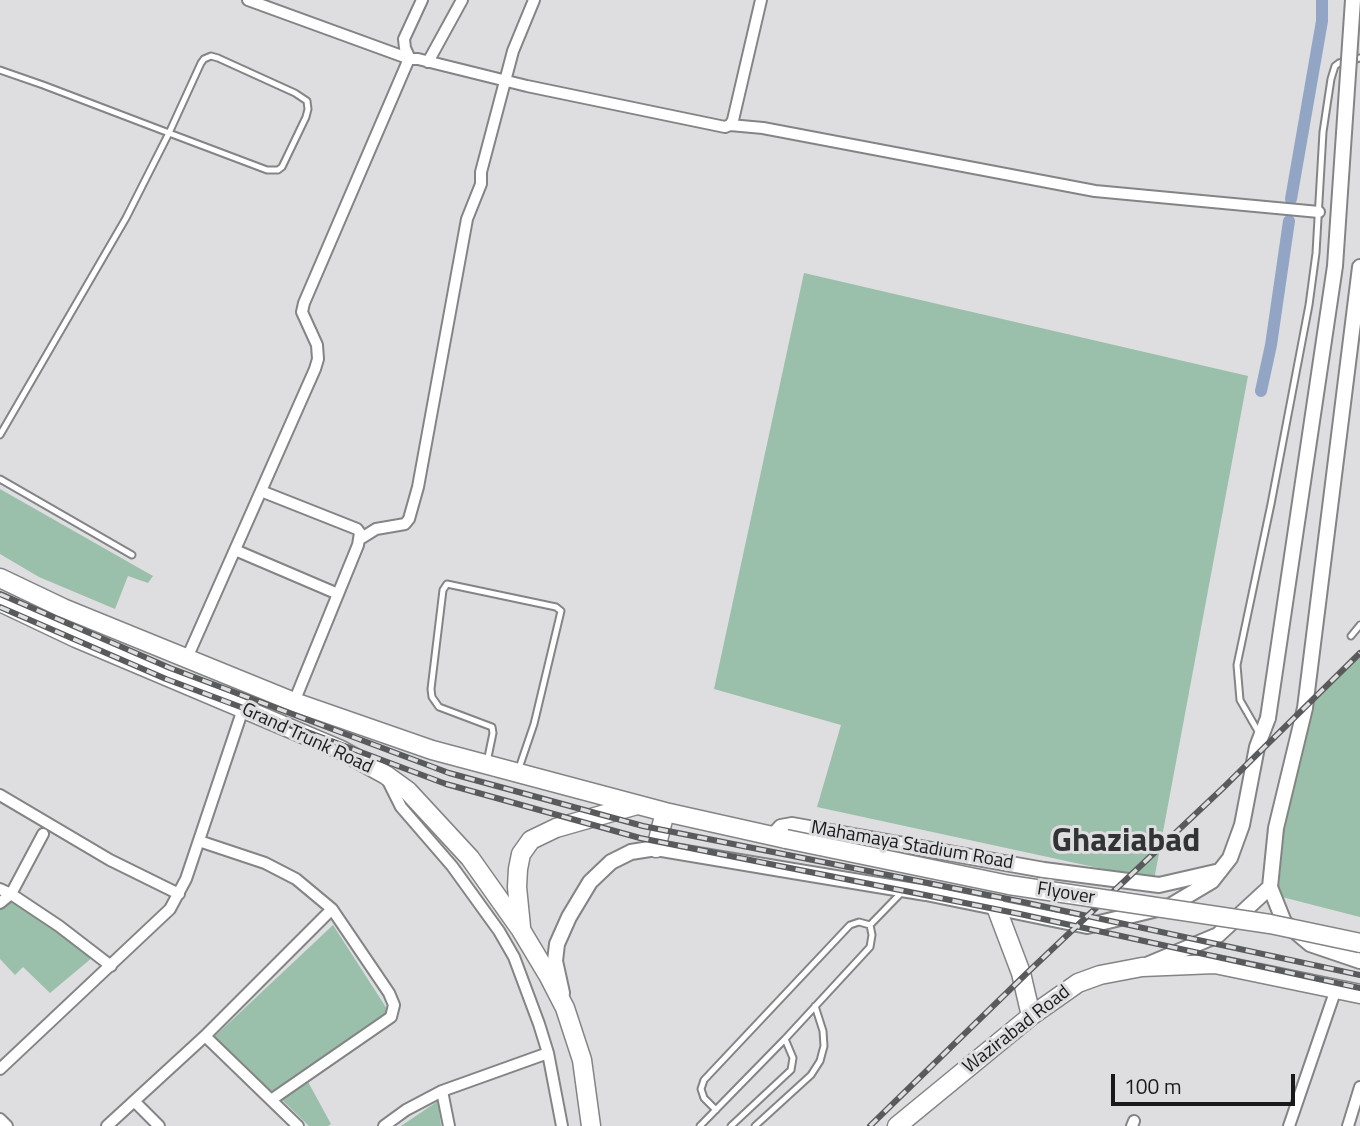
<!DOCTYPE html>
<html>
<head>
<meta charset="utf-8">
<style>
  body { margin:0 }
  #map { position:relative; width:1360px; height:1126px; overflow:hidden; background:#dedee0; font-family:"Titillium Web",sans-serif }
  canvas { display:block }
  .scale { position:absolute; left:1111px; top:1074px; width:184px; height:32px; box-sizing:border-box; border:4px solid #181919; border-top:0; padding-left:9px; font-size:21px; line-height:24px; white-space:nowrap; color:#181919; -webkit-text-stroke:5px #dedee0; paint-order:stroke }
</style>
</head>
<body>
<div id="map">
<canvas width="1360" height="1126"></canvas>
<div class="scale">100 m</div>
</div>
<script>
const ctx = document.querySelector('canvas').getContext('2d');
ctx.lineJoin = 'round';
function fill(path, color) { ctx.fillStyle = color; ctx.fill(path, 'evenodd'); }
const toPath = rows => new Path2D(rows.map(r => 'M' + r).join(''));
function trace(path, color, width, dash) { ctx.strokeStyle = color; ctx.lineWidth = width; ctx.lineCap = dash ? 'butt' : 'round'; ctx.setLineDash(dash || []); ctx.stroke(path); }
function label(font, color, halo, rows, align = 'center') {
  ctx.font = font + ' "Titillium Web",sans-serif'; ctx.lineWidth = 6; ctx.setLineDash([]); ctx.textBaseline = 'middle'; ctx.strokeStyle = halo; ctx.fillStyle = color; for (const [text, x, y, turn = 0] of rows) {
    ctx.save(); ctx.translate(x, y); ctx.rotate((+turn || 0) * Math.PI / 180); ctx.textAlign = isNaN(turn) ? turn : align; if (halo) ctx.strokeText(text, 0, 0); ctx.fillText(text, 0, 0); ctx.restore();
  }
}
const green = toPath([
  [804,273,1248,376,1154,880,817,807,841,725,714,689],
  [0,489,153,576,148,583,128,576,115,609,39,577,0,554],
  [1360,655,1360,917,1278,896,1295,712],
  [12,897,93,957,50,993,23,967,15,975,0,959,0,908],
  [333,925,389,1012,270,1096,214,1037],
  [307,1080,331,1124,328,1126,309,1126,280,1098],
  [438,1101,441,1126,401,1126]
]);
const canal = toPath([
  [1291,199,1322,21,1322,0],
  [1261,391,1271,345,1289,221]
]);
const service = toPath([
  [0,70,43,85,169,133,267,170,278,170,282,167,306,117,308,109,307,101,295,93,218,58,211,56,204,59,201,63,169,133,126,218,0,435],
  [0,479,132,555],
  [1351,636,1360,625],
  [1259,733,1240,700,1237,665,1271,504,1309,305,1316,253,1323,132,1331,79,1335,66,1339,63,1360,58],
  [487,762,493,733,492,727,439,707,432,697,431,689,443,590,447,584,556,607,561,611,534,724,518,771],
  [716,1110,704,1098,701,1089,704,1080,850,925,859,922,870,925],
  [700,1126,785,1039,870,947,872,935,870,925,903,891],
  [731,1126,791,1070,793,1058,785,1039],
  [755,1126,811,1075,820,1061,824,1046,823,1031,815,1006]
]);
const minor = toPath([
  [248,0,410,59],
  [410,59,405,48,404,39,422,0],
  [428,62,462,0],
  [730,125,763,128,1095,191,1319,212],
  [261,491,357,529,360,533,358,545,294,702],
  [360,539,376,529,405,524,409,519,418,487,467,219,481,184,481,172,513,51,534,0],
  [235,550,338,594],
  [187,658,315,369,318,359,317,345,302,312,304,303,408,61,410,59,418,59,527,86,725,127,730,125,733,120,761,0],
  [387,779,401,807,452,866,499,931,514,957,539,1024,548,1053,562,1126],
  [0,795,110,860,179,894],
  [199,841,265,863,296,879,332,909,389,993,394,1005,391,1017,271,1100],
  [0,889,11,894,59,926,111,966],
  [0,903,11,894,43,834],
  [205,1036,332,909],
  [0,1069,170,909,186,879,243,709],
  [442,1091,449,1126],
  [134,1101,159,1126],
  [0,1119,7,1126],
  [107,1126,205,1036,298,1126],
  [384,1126,406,1110,442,1091,548,1053],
  [1132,1126,1134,1121],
  [1289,1126,1336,989],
  [1348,1126,1360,1087]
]);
const secondary = toPath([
  [1360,267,1305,708,1276,828,1270,887,1284,922,1310,944,1360,961],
  [773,836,781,827,792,825,1044,870,1159,885,1220,871],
  [1149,964,1218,935,1270,887],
  [562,993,555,961,557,944,569,917,590,882,611,862,631,852,656,848,793,871,926,893,1087,926,1170,906,1212,881,1230,858,1242,825,1257,747,1268,718]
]);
const trunk = toPath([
  [0,578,63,608,294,702,432,750,665,812,786,839],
  [0,602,76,638,341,750,386,775,408,791,470,858,521,930,548,975,565,1008,582,1060,591,1126],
  [656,848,665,812],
  [996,907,1021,973,1031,1016],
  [521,927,517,887,518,869,521,854,531,840,556,828,637,805],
  [897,1126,1031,1016,1078,983,1100,975,1142,967,1215,964,1360,994]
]);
const rail = toPath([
  [0,594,170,668,449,773,643,826,1023,902,1360,975],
  [0,607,166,679,446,784,640,838,1020,914,1360,988],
  [870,1126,1027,973,1223,788,1360,653]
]);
const secondaryBridge = toPath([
  [1268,718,1335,266,1353,0]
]);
const trunkBridge = toPath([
  [786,839,1009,885,1270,924,1360,943]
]);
const streetNames = [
  ["Grand Trunk Road",307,739,25],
  ["Mahamaya Stadium Road",912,846,10],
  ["Flyover",1066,894,9],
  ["Wazirabad Road",1017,1030,-38]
];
const townNames = [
  ["Ghaziabad",1126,843]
];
fill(green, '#9abfaa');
trace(canal, '#93a5c5', 12);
trace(service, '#838485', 9);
trace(minor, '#838485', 14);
trace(secondary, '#838485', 18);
trace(trunk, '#838485', 21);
trace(service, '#fff', 5);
trace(minor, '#fff', 10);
trace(secondary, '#fff', 14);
trace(trunk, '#fff', 18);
trace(rail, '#595a5b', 6);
trace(rail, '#dedee0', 3.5, [10]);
trace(secondaryBridge, '#838485', 18, []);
trace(trunkBridge, '#838485', 21, []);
trace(secondaryBridge, '#fff', 14);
trace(trunkBridge, '#fff', 18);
label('19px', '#181919', '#dedee0', streetNames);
label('bold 33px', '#323334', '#dedee0', townNames);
</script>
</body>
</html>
